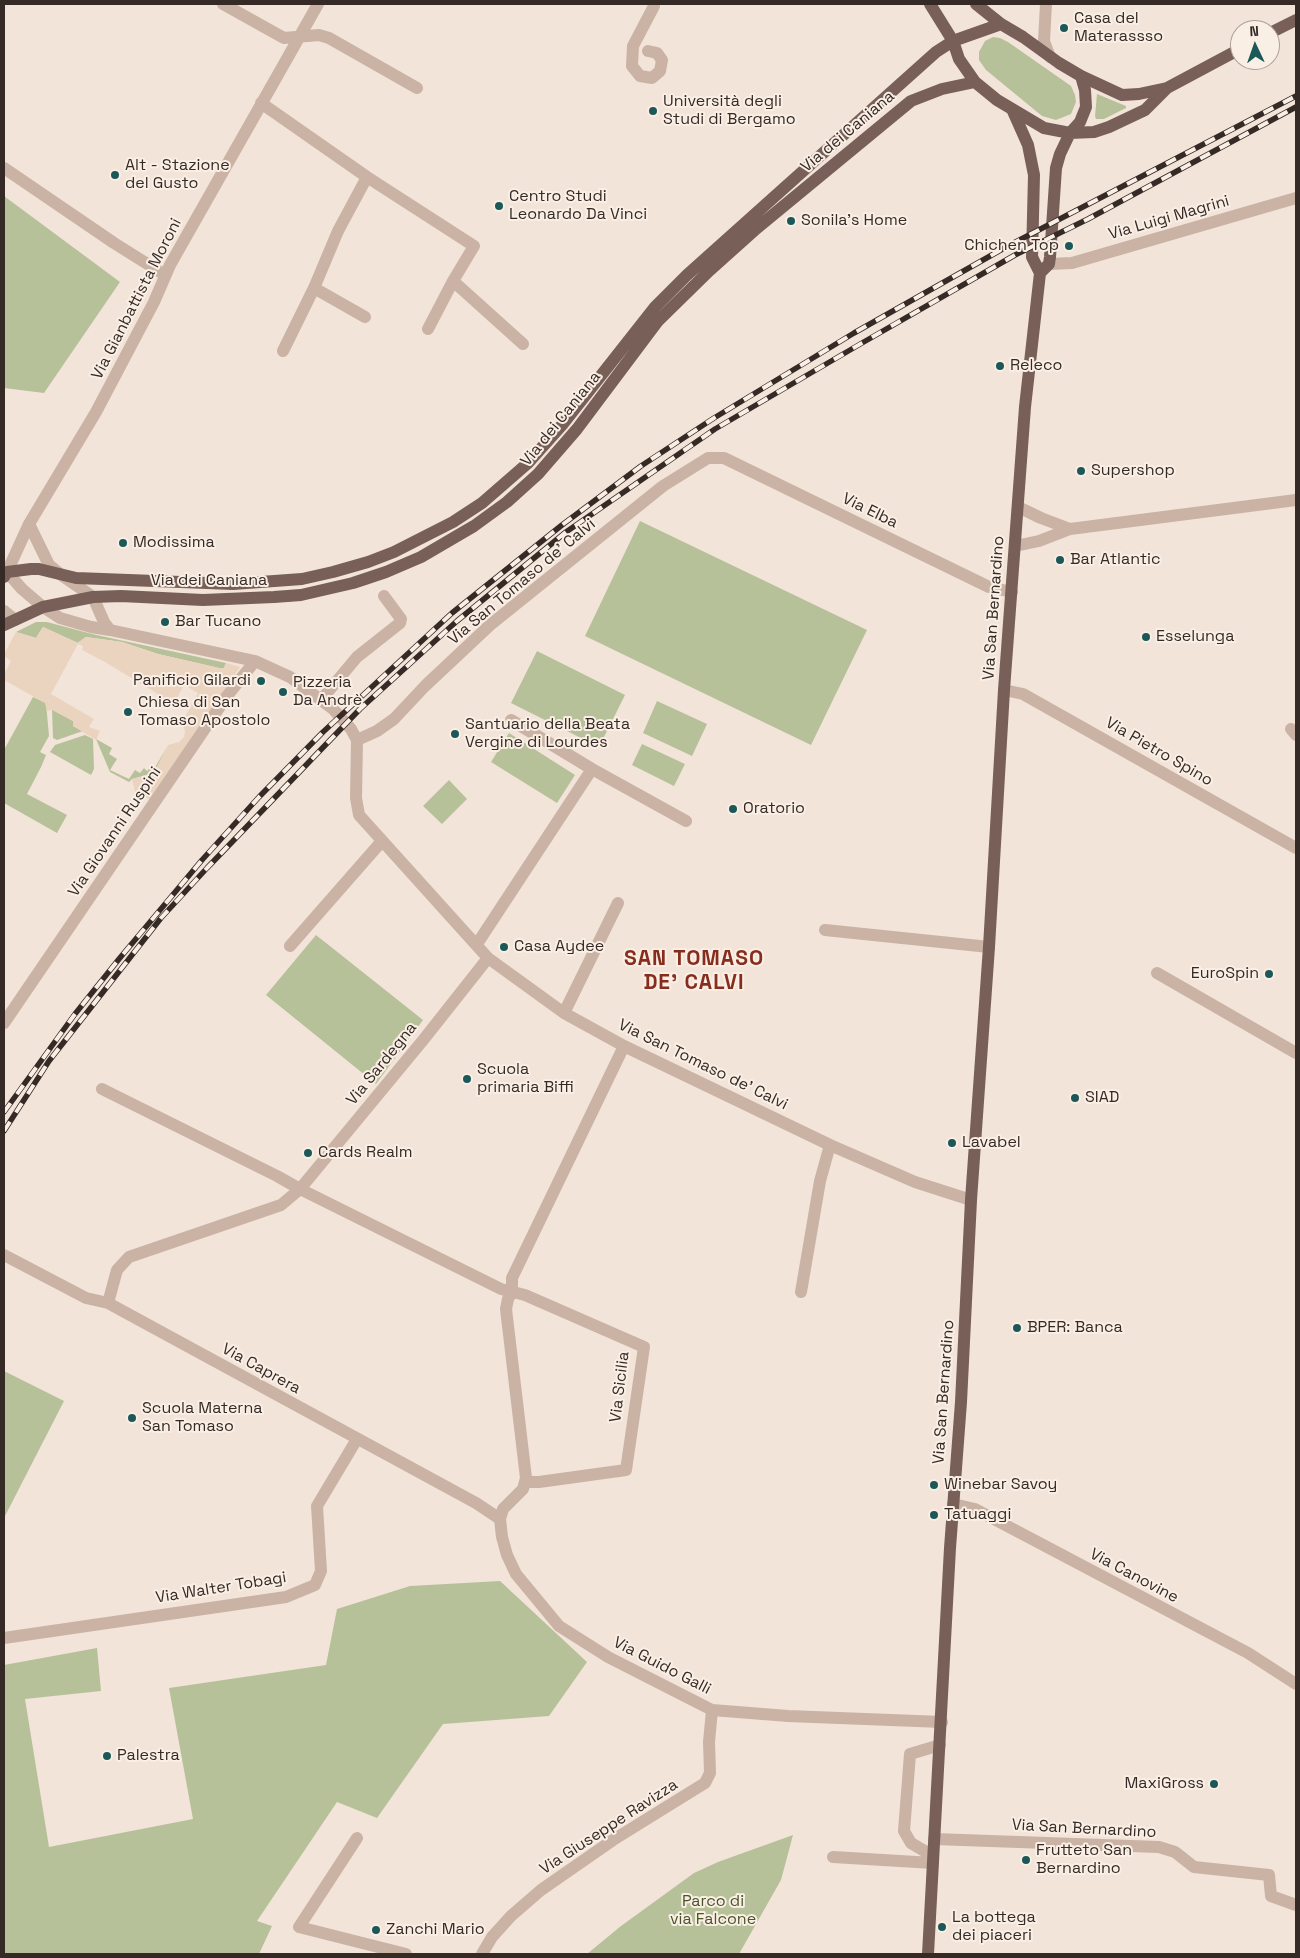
<!DOCTYPE html>
<html>
<head>
<meta charset="utf-8">
<style>
  body { margin:0 }
  #map { position:relative; width:1300px; height:1958px; overflow:hidden; background:#f2e4d9; font-family:"Space Grotesk",sans-serif }
  canvas { display:block }
  .frame { position:absolute; inset:0; border:5px solid #362a26; pointer-events:none }
  .north { position:absolute; left:1230px; top:20px; width:50px; height:50px; box-sizing:border-box; background:#faefe5; border:1px solid #aca099; border-radius:50%; rotate:357deg; font-size:14px; font-weight:700; line-height:20px; text-align:center; color:#362a26 }
  .north::after { content:''; display:block; margin:auto; width:18px; height:22px; background:#1b5857; clip-path:polygon(50% 0,100% 100%,50% 72%,0 100%) }
</style>
</head>
<body>
<div id="map">
<canvas width="1300" height="1958"></canvas>
<div class="frame"></div>
<div class="north">N</div>
</div>
<script>
const ctx = document.querySelector('canvas').getContext('2d');
ctx.lineJoin = 'round';
function fill(path, color) { ctx.fillStyle = color; ctx.fill(path, 'evenodd'); }
const toPath = rows => new Path2D(rows.map(r => 'M' + r).join(''));
function trace(path, color, width, dash) { ctx.strokeStyle = color; ctx.lineWidth = width; ctx.lineCap = dash ? 'butt' : 'round'; ctx.setLineDash(dash || []); ctx.stroke(path); }
function label(font, color, halo, rows, align = 'center') {
  ctx.font = font + ' "Space Grotesk",sans-serif'; ctx.lineWidth = 4; ctx.setLineDash([]); ctx.textBaseline = 'middle'; ctx.strokeStyle = halo; ctx.fillStyle = color; for (const [text, x, y, turn = 0] of rows) {
    ctx.save(); ctx.translate(x, y); ctx.rotate((+turn || 0) * Math.PI / 180); ctx.textAlign = isNaN(turn) ? turn : align; if (halo) ctx.strokeText(text, 0, 0); ctx.fillText(text, 0, 0); ctx.restore();
  }
}
const green = toPath([
  [993,37,1000,38,1008,42,1071,86,1075,95,1076,102,1071,114,1056,120,1042,116,986,70,979,60,979,52,985,41],
  [1097,94,1126,106,1126,108,1104,119,1096,119,1095,116],
  [4,196,120,282,44,393,4,388],
  [640,521,867,630,811,745,585,636],
  [36,622,47,622,92,634,226,663,224,668,219,668,158,654,122,642,86,637,78,643,43,627,36,638,16,632],
  [537,651,625,695,599,747,511,703],
  [33,697,46,703,49,736,40,752,46,755,41,767,27,794,67,815,57,833,4,803,4,750],
  [657,701,707,724,692,756,643,733],
  [52,709,73,721,73,726,83,731,57,740,53,738],
  [509,733,575,775,557,803,491,762],
  [85,735,93,739,94,769,91,775,50,752,55,745],
  [96,739,112,748,109,754,117,759,110,770,129,779,135,770,140,773,144,768,147,771,149,769,153,771,167,747,154,773,132,779,129,782,110,772],
  [642,744,685,764,674,786,632,765],
  [449,780,467,799,442,824,423,806],
  [316,935,423,1020,376,1084,266,995],
  [4,1371,64,1401,4,1518],
  [500,1581,587,1662,549,1716,443,1724,377,1818,337,1802,257,1921,272,1926,259,1954,4,1954,4,1665,97,1648,101,1691,25,1699,49,1847,193,1819,169,1688,326,1665,337,1609,410,1586],
  [793,1835,781,1880,739,1954,587,1954,621,1926,694,1873,718,1862]
]);
const plaza = toPath([
  [43,627,77,643,86,637,122,642,158,654,219,668,224,668,226,663,240,667,151,800,135,792,132,779,154,773,168,745,179,742,184,737,185,731,182,722,198,693,184,685,176,700,171,697,168,700,105,662,82,650,83,646,78,644,51,694,94,719,89,727,100,731,96,740,73,726,73,721,52,710,47,711,45,703,4,680,4,674,11,661,4,656,4,654,16,632,36,638]
]);
const minor = toPath([
  [223,4,284,38,319,35,329,38,417,88],
  [318,4,170,265,154,302,96,412,29,524,7,572,22,589,43,607,60,618,91,627,110,630,255,661,290,677,333,709,351,729,357,740,356,798,359,815,488,958,564,1013,624,1046,830,1145,915,1182,971,1200],
  [1046,4,1044,41,1050,57],
  [648,51,657,53,662,60,660,71,652,78,640,76,632,66,633,46,654,6],
  [261,103,367,177,474,246,453,281,428,329],
  [4,168,114,243,165,275],
  [1049,264,1072,263,1296,198],
  [453,281,523,344],
  [365,317,314,288,338,231,367,177],
  [283,351,314,288],
  [1018,507,1041,518,1070,529],
  [29,524,49,565,60,574,93,597,104,622,110,630],
  [1015,546,1039,541,1070,529,1296,500],
  [4,611,15,620],
  [1004,690,1023,694,1296,848],
  [321,700,357,657,400,623,401,619,384,596],
  [511,720,592,769,686,821],
  [1291,729,1296,735],
  [357,740,377,731,394,719,425,686,490,625,663,486,708,458,724,458,989,587,1012,592],
  [825,930,989,947],
  [477,944,592,769],
  [290,946,382,841],
  [1157,973,1296,1053],
  [564,1013,618,903],
  [4,1023,227,696,255,661],
  [624,1046,512,1278,512,1292,508,1299,506,1309,526,1478,523,1489,503,1509,500,1519,502,1537,507,1555,516,1574,559,1626,608,1657,712,1710,788,1716,942,1722],
  [102,1089,277,1176,300,1189,424,1039,488,958],
  [4,1255,86,1298,108,1303,476,1503,500,1519],
  [801,1292,820,1181,830,1145],
  [108,1303,117,1270,129,1257,281,1205,300,1189,501,1289,525,1295,644,1347,626,1470,539,1482,525,1482],
  [953,1504,975,1509,1248,1653,1296,1684],
  [4,1638,286,1597,315,1585,321,1571,317,1506,357,1439],
  [357,1838,299,1927,406,1954],
  [934,1839,1159,1847,1175,1852,1194,1867,1269,1875,1271,1896,1296,1905],
  [933,1856,911,1843,904,1831,910,1754,940,1745],
  [833,1857,933,1863],
  [482,1954,492,1937,511,1916,541,1890,613,1840,705,1783,710,1773,709,1742,712,1710]
]);
const major = toPath([
  [930,4,953,41,959,59,975,82,997,100,1044,128,1070,133,1094,132,1109,127,1145,110,1167,88],
  [976,4,1001,24,1023,37,1059,63,1081,76,1122,95,1139,94,1167,88,1240,49],
  [1270,33,1296,20],
  [1040,273,1049,264,1050,257,1056,168,1060,154,1070,133,1080,122,1086,107,1085,90,1081,76],
  [4,577,7,572,31,569,39,569,76,578,233,584,302,579,333,572,368,562,394,552,453,522,482,503,528,463,562,425,655,307,687,275,936,52,953,41,1001,24],
  [4,625,43,607,93,597,121,596,203,600,274,597,301,595,353,583,386,572,421,557,474,526,507,502,538,474,577,429,658,321,709,271,757,228,911,101,942,89,975,82],
  [928,1954,950,1548,961,1402,971,1200,989,947,1004,690,1025,407,1040,273,1032,257,1034,175,1028,145,1012,109]
]);
const rail = toPath([
  [4,1112,75,1014,119,959,202,860,259,797,323,732,452,613,562,525,641,466,714,418,854,333,1006,247,1296,96],
  [4,1131,49,1061,161,918,207,868,360,709,457,621,566,532,715,429,862,343,1015,255,1088,219,1296,107]
]);
const markers = [
  [1064,28,5,"#1b5857"],
  [653,111,5,"#1b5857"],
  [115,175,5,"#1b5857"],
  [499,206,5,"#1b5857"],
  [791,221,5,"#1b5857"],
  [1069,246,5,"#1b5857"],
  [1000,366,5,"#1b5857"],
  [1081,471,5,"#1b5857"],
  [123,543,5,"#1b5857"],
  [1060,560,5,"#1b5857"],
  [165,622,5,"#1b5857"],
  [1146,637,5,"#1b5857"],
  [261,681,5,"#1b5857"],
  [283,692,5,"#1b5857"],
  [128,712,5,"#1b5857"],
  [455,734,5,"#1b5857"],
  [733,809,5,"#1b5857"],
  [504,947,5,"#1b5857"],
  [1269,974,5,"#1b5857"],
  [467,1079,5,"#1b5857"],
  [1075,1098,5,"#1b5857"],
  [952,1143,5,"#1b5857"],
  [308,1153,5,"#1b5857"],
  [1017,1328,5,"#1b5857"],
  [132,1418,5,"#1b5857"],
  [934,1485,5,"#1b5857"],
  [934,1515,5,"#1b5857"],
  [107,1756,5,"#1b5857"],
  [1214,1784,5,"#1b5857"],
  [1026,1860,5,"#1b5857"],
  [942,1927,5,"#1b5857"],
  [376,1930,5,"#1b5857"]
];
const poiNames = [
  ["Casa del",1074,19],
  ["Materassso",1074,37],
  ["Università degli",663,102],
  ["Studi di Bergamo",663,120],
  ["Alt - Stazione",125,166],
  ["del Gusto",125,184],
  ["Centro Studi",509,197],
  ["Leonardo Da Vinci",509,215],
  ["Sonila's Home",801,221],
  ["Chichen Top",1059,246,"right"],
  ["Releco",1010,366],
  ["Supershop",1091,471],
  ["Modissima",133,543],
  ["Bar Atlantic",1070,560],
  ["Bar Tucano",175,622],
  ["Esselunga",1156,637],
  ["Panificio Gilardi",251,681,"right"],
  ["Pizzeria",293,683],
  ["Da Andrè",293,701],
  ["Chiesa di San",138,703],
  ["Tomaso Apostolo",138,721],
  ["Santuario della Beata",465,725],
  ["Vergine di Lourdes",465,743],
  ["Oratorio",743,809],
  ["Casa Aydee",514,947],
  ["EuroSpin",1259,974,"right"],
  ["Scuola",477,1070],
  ["primaria Biffi",477,1088],
  ["SIAD",1085,1098],
  ["Lavabel",962,1143],
  ["Cards Realm",318,1153],
  ["BPER: Banca",1027,1328],
  ["Scuola Materna",142,1409],
  ["San Tomaso",142,1427],
  ["Winebar Savoy",944,1485],
  ["Tatuaggi",944,1515],
  ["Palestra",117,1756],
  ["MaxiGross",1204,1784,"right"],
  ["Frutteto San",1036,1851],
  ["Bernardino",1036,1869],
  ["La bottega",952,1918],
  ["dei piaceri",952,1936],
  ["Zanchi Mario",386,1930]
];
const streetNames = [
  ["Via dei Caniana",848,132,-40],
  ["Via Luigi Magrini",1169,218,-16],
  ["Via Gianbattista Moroni",137,299,-63],
  ["Via dei Caniana",561,419,-51],
  ["Via Elba",870,511,26],
  ["Via dei Caniana",209,581],
  ["Via San Tomaso de' Calvi",522,582,-40],
  ["Via San Bernardino",994,608,-86],
  ["Via Pietro Spino",1159,752,30],
  ["Via Giovanni Ruspini",115,832,-56],
  ["Via Sardegna",382,1064,-51],
  ["Via San Tomaso de' Calvi",703,1065,26],
  ["Via Caprera",261,1369,29],
  ["Via Sicilia",620,1387,-83],
  ["Via San Bernardino",944,1392,-86],
  ["Via Canovine",1134,1576,28],
  ["Via Walter Tobagi",221,1588,-9],
  ["Via Guido Galli",662,1666,27],
  ["Via Giuseppe Ravizza",609,1827,-33],
  ["Via San Bernardino",1084,1829,3]
];
const parkNames = [
  ["Parco di",713,1902],
  ["via Falcone",713,1920]
];
const districtNames = [
  ["SAN TOMASO",694,959],
  ["DE' CALVI",694,983]
];
fill(green, '#b7c199');
fill(plaza, '#ebd4bf');
trace(minor, '#cab3a5', 12);
trace(major, '#785f57', 12);
trace(rail, '#362a26', 5.5);
trace(rail, '#faefe5', 4, [11]);
for (const [x, y, r, color] of markers) { const dot = new Path2D(); dot.arc(x, y, r, 0, 2 * Math.PI); ctx.fillStyle = color; ctx.fill(dot); trace(dot, '#faefe5', 2); }
label('16px', '#362a26', '#faefe5', poiNames, 'left');
label('16px', '#362a26', '#faefe5', streetNames);
label('16px', '#495529', '#faefe5', parkNames);
ctx.letterSpacing = '1px';
label('bold 21px', '#872d1d', '#faefe5', districtNames);
ctx.letterSpacing = '0px';
</script>
</body>
</html>
